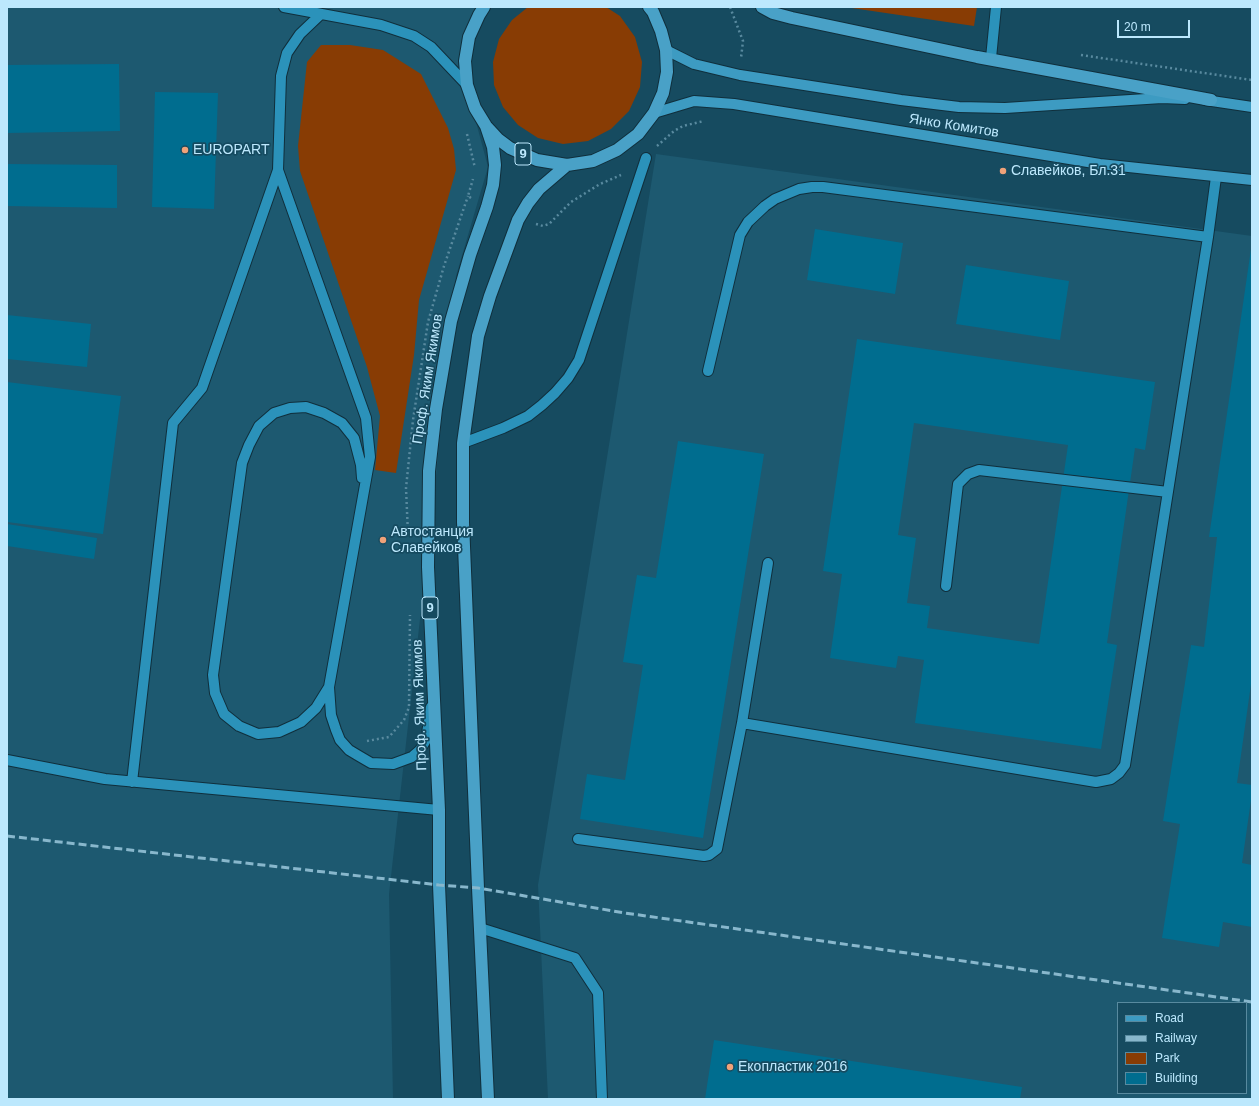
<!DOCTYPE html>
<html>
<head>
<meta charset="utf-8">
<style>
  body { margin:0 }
  #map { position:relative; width:1259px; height:1106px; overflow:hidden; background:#164b60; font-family:Arial,sans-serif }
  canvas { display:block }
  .frame { position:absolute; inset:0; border:8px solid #bce8fd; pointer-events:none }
  .legend { position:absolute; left:1117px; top:1002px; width:130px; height:92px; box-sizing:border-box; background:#164b60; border:1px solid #588a9f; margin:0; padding:5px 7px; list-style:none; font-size:12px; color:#bce8fd }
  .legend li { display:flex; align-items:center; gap:8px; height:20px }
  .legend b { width:20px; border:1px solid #588a9f }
  .scale { position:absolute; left:1117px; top:20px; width:73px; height:18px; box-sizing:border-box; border:2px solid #bce8fd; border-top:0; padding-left:5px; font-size:12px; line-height:14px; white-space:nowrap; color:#bce8fd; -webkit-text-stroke:3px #164b60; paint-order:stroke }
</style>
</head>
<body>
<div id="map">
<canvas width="1259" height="1106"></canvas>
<div class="frame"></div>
<ul class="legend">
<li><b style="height:5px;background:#3d9bc2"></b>Road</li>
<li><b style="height:5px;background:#88b7cc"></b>Railway</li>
<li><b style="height:11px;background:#883c04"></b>Park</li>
<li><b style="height:11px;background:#006d8f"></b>Building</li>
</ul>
<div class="scale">20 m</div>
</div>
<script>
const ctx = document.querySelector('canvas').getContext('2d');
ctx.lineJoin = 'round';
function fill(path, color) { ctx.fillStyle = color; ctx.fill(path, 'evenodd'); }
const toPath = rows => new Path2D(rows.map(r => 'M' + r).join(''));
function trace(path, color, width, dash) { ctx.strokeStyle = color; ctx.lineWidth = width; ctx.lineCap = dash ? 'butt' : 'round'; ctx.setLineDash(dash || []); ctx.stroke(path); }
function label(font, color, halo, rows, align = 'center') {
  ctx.font = font + ' Arial,sans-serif'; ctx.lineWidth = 3.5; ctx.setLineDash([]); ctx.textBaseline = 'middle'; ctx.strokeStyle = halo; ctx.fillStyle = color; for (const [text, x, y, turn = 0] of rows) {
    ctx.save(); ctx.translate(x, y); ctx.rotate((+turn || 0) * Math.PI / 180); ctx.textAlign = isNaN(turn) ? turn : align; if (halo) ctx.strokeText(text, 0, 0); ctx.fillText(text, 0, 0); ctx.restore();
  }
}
const built = toPath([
  [7,7,479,7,470,21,468,92,488,167,456,276,435,486,389,894,393,1099,7,1099],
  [656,154,1252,236,1252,1099,548,1099,538,885],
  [1118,1003,1246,1003,1246,1093,1118,1093]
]);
const green = toPath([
  [528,7,606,7,620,16,635,37,642,62,640,87,629,111,611,129,588,141,563,144,538,138,518,125,503,107,494,85,493,62,499,39,512,20],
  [845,7,977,7,974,26],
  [321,45,350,45,383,50,421,74,448,128,454,149,456,170,419,300,414,355,396,473,375,470,380,416,367,367,300,171,298,146,307,62]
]);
const building = toPath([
  [119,64,120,131,7,133,7,65],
  [155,92,218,93,214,209,152,207],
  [7,164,117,165,117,208,7,206],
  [815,229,903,243,895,294,807,280],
  [1251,249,1252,677,1237,783,1252,785,1252,793,1242,863,1252,865,1252,927,1223,922,1219,947,1162,938,1180,824,1163,821,1191,645,1204,647,1217,537,1209,537],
  [966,265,1069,281,1060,340,956,324],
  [7,315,91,324,87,367,7,359],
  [857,339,1155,382,1145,450,1135,448,1107,643,1117,645,1101,749,915,723,924,660,898,656,896,668,830,658,842,574,823,571],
  [914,423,1068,445,1039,644,927,628,930,606,907,603,916,538,898,535],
  [7,382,121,396,103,534,7,522],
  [678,441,764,454,703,838,580,819,587,774,625,780,643,665,623,662,637,575,656,578],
  [7,524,97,538,94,559,7,546],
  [714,1040,1022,1087,1020,1099,705,1099]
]);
const path = toPath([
  [730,7,743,41,741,58],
  [1081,55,1252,80],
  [467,134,475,168],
  [657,146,674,131,683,126,704,121],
  [471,198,468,196,473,179],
  [536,224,543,226,549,224,571,202,600,184,621,175],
  [408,534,406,488,413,420,428,322,444,266,468,196],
  [367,741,389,737,404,720,409,707,410,615]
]);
const minor = toPath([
  [284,7,381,25,414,36,431,47,467,85],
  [991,58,996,7],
  [278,170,366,418,370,457,329,687,331,715,336,730,340,740,349,750,359,756,371,763,393,764,412,757,420,750,426,740,431,707],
  [708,371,740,235,748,222,765,206,775,199,799,189,812,187,823,187,1208,237],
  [463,443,503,428,528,416,542,405,555,393,568,378,579,360,646,158],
  [946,586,958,484,968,474,979,470,1168,492],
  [329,687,316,708,301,722,279,732,258,734,239,726,224,714,215,693,213,675,242,463,249,445,259,426,274,413,290,408,306,407,324,413,342,423,354,438,361,465,362,478],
  [742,723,1096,782,1111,779,1119,773,1125,765,1208,237,1216,177],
  [7,760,105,779,439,810],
  [132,782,173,423,202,388,278,170,281,76,287,53,300,34,321,14],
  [578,839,704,856,709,855,717,849,742,723,768,563],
  [480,928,575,958,598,993,602,1099]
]);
const major = toPath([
  [666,50,694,64,740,75,901,100,959,107,1005,108,1162,98,1185,99],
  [1205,100,1252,107],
  [654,113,694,101,734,104,1100,164,1252,180]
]);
const highway = toPath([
  [484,7,479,15,469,37,465,61,467,85,475,108,486,126,498,139,510,148,537,160,567,165,593,161,617,150,638,134,654,113,663,93,667,72,666,50,661,31,653,12,649,7],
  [762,7,773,13,792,18,977,57,1211,100],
  [448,1099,439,885,439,810,428,567,429,471,436,409,451,321,470,255,487,207,493,185,495,165,493,147,486,126],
  [488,1099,478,888,463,522,463,443,478,336,490,296,518,220,528,203,539,189,567,165]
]);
const rail = toPath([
  [7,836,439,885,478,888,625,913,1252,1002]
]);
const markers = [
  [185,150,4,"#f0a279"],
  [1003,171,4,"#f0a279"],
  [383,540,4,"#f0a279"],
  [730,1067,4,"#f0a279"]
];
const shields = [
  [523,154,16],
  [430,608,16]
];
const shieldNames = [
  ["9",523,154],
  ["9",430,608]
];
const streetNames = [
  ["Янко Комитов",954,126,9],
  ["Проф. Яким Якимов",428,379,-81],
  ["Проф. Яким Якимов",420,705,-92]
];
const poiNames = [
  ["EUROPART",193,150],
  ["Славейков, Бл.31",1011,171],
  ["Автостанция",391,532],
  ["Славейков",391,548],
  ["Екопластик 2016",738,1067]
];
fill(built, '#1d5970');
fill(green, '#883c04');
fill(building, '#006d8f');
trace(minor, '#102f3c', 12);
trace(major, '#102f3c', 12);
trace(highway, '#102f3c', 14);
trace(path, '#598a9f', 2.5, [2, 3]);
trace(minor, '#2b92ba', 10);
trace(major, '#3d9bc2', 10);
trace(highway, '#49a1c7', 12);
trace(rail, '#88b7cc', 3, [8, 4]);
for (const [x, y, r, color] of markers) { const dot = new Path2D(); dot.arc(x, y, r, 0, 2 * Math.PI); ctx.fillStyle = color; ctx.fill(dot); trace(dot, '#164b60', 1.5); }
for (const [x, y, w] of shields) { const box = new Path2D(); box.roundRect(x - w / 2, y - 11, w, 22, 3); ctx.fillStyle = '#164b60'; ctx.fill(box); trace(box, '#bce8fd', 1); }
label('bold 13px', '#bce8fd', null, shieldNames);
label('14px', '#bce8fd', '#164b60', streetNames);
label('14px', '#bce8fd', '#164b60', poiNames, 'left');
</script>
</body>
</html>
